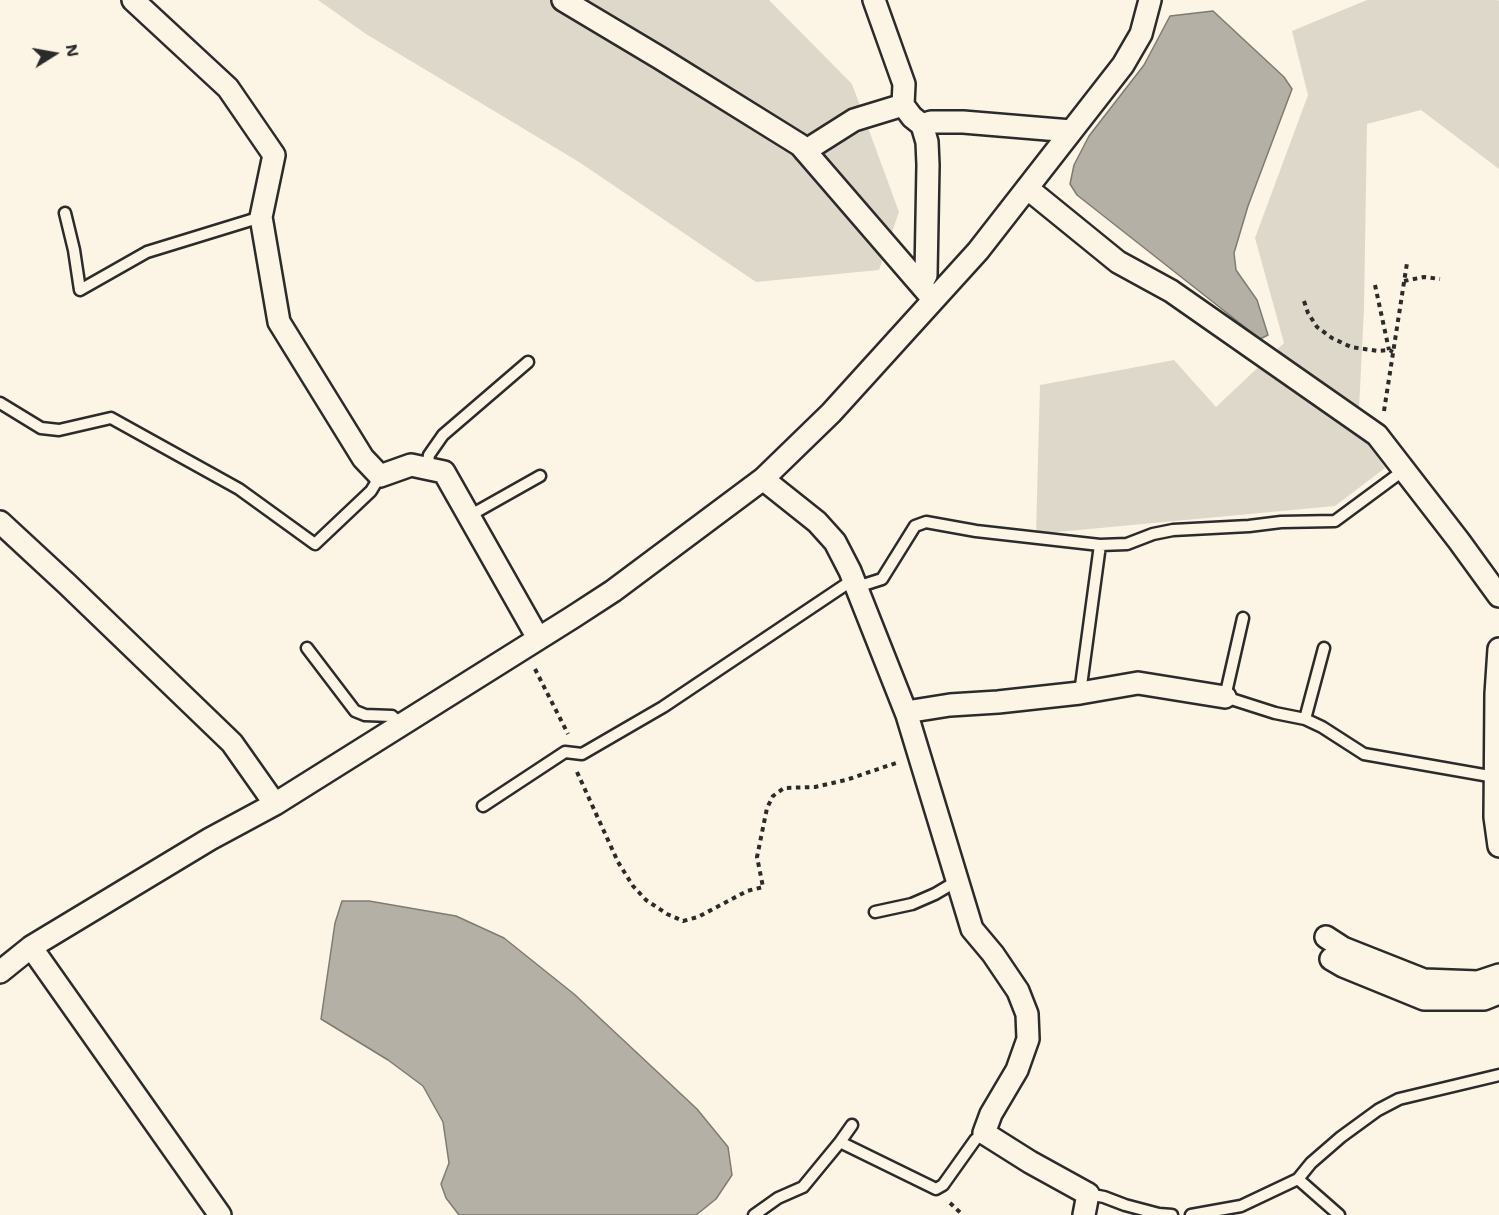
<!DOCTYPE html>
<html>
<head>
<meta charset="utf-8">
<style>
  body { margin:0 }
  #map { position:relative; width:1499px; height:1215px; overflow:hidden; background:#fcf5e5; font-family:"Shantell Sans",sans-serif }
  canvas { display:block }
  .north { position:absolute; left:24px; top:24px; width:60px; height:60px; -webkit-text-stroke:4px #fcf5e5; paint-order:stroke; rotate:79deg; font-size:16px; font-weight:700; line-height:24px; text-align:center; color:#2b2b2b }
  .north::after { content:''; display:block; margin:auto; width:21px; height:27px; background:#2b2b2b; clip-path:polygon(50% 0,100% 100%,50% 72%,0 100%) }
</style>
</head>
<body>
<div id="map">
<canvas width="1499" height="1215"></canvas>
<div class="north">N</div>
</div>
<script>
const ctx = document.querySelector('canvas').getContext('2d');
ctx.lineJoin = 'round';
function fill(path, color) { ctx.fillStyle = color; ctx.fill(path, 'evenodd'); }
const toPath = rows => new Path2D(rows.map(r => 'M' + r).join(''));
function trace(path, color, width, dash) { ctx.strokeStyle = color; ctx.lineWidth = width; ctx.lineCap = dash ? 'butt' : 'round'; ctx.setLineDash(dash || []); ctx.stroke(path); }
const green = toPath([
  [318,0,769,0,852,84,899,212,879,270,756,282,579,162,366,34],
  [1367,0,1497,0,1499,1,1499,169,1421,110,1367,124,1364,308,1358,429,1385,468,1335,506,1036,534,1040,385,1174,360,1216,407,1284,343,1255,238,1308,95,1292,31]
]);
const water = toPath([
  [1213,11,1284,77,1292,89,1248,206,1234,253,1236,270,1257,300,1268,335,1260,339,1077,195,1070,184,1074,165,1089,136,1144,65,1170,16,1213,11],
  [342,901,369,901,456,916,504,938,574,994,697,1109,728,1147,732,1175,716,1199,696,1215,459,1215,446,1198,441,1184,449,1163,443,1122,423,1086,388,1060,321,1019,335,923,342,901]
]);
const path = toPath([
  [1404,281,1424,277,1440,279],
  [1375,285,1389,350],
  [1304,301,1308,313,1317,327,1332,338,1351,347,1378,351,1389,350,1393,352],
  [1384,411,1407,263],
  [535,669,568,734],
  [577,772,618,862,633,886,646,900,667,914,683,921,698,917,747,891,763,887,757,857,767,808,773,796,784,788,815,787,846,780,896,763],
  [950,1203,963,1215]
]);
const lane = toPath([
  [65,213,74,250,80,290,147,252,261,217],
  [0,403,41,428,59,430,111,418,239,489,315,544,371,491,380,476],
  [427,468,429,455,443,435,528,362],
  [469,516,540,476],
  [857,587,882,579,915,526,926,522,976,531,1100,545,1127,544,1153,534,1173,530,1249,526,1281,522,1335,521,1404,470],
  [1243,618,1225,697,1275,713,1305,719,1322,727,1364,754,1495,777],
  [307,648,355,711,365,715,392,716,402,725],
  [1080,693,1100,545],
  [1305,719,1324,648],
  [483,806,565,752,582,754,663,707,854,579],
  [875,912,912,904,935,894,957,881],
  [840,1142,936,1189,943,1185,975,1140,984,1133],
  [1298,1179,1339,1215],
  [1088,1194,1104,1197,1125,1205,1159,1214,1172,1215],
  [754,1215,778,1198,803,1187,840,1142,852,1125],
  [1191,1215,1241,1206,1298,1179,1311,1163,1341,1137,1378,1110,1399,1099,1499,1075]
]);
const street = toPath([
  [133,0,228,88,274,155,261,217,279,322,363,458,380,476,411,465,444,472,538,638],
  [563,0,660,58,800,145,933,299],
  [874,0,904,84,903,105],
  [805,151,854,120,903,105,912,117,922,125],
  [1027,188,1118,262,1171,291,1377,435,1459,541,1499,596],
  [921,285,926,275,928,165,927,142,922,125,931,122,963,122,1071,131],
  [763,479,817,522,835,542,850,571,907,715,972,929,993,954,1018,991,1027,1014,1028,1039,1017,1070,991,1114,984,1133,1030,1162,1088,1194,1084,1215],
  [0,522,67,584,232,743,275,804],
  [1499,649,1496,694,1495,817,1499,846],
  [906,712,950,705,998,702,1080,693,1138,683,1225,697],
  [1326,937,1343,948,1424,980,1478,982,1499,975],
  [31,947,220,1215],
  [1331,959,1343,966,1424,999,1484,999,1499,993],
  [0,972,31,947,210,839,275,804,573,617,613,591,763,479,831,413,978,251,1123,65,1141,34,1150,0]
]);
fill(green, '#ded8ca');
fill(water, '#b4b0a5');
trace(water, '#7d7b74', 1.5);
trace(lane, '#2b2b2b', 15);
trace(street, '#2b2b2b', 26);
trace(path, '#2b2b2b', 4, [4.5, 4.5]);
trace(lane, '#fcf5e5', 10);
trace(street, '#fcf5e5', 21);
</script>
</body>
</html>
